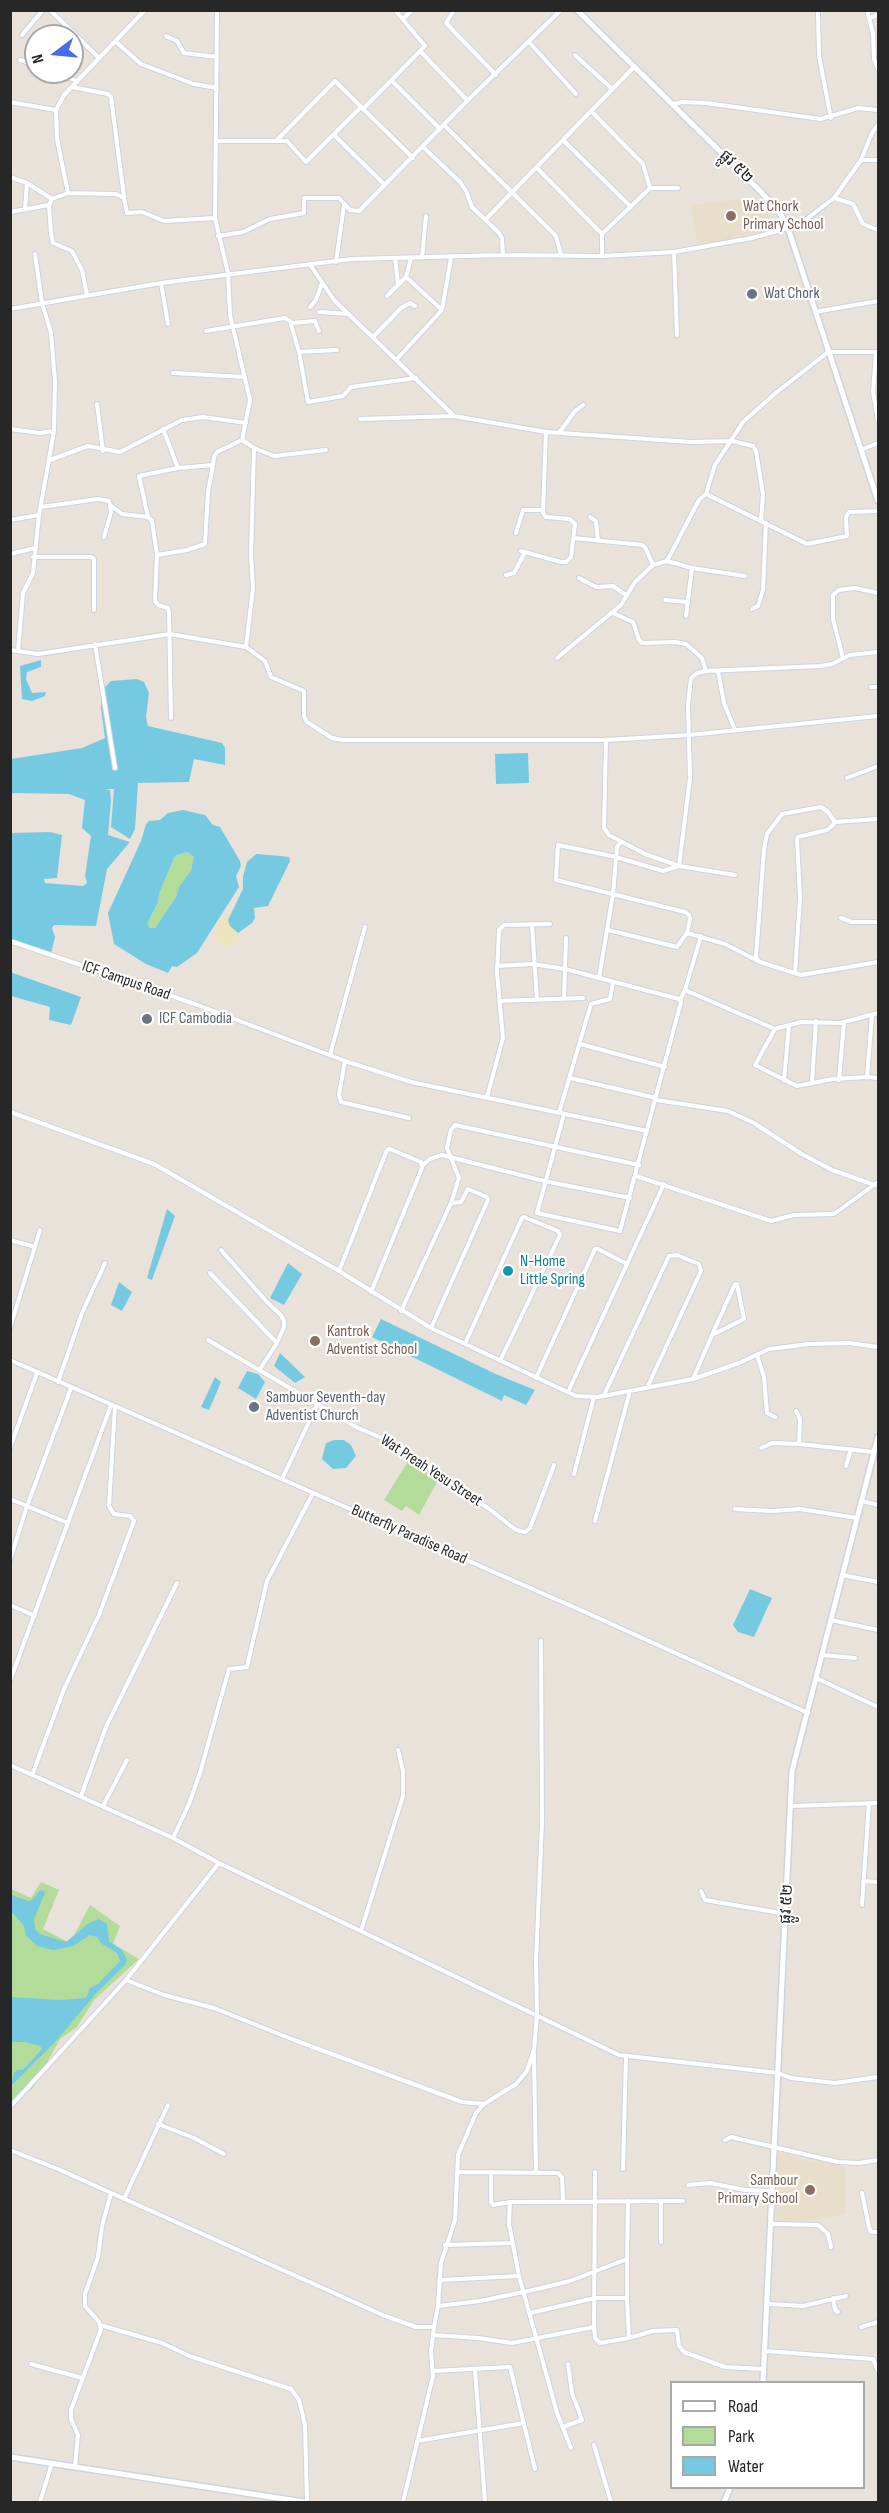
<!DOCTYPE html>
<html>
<head>
<meta charset="utf-8">
<style>
  body { margin:0 }
  #map { position:relative; width:889px; height:2513px; overflow:hidden; background:#e9e2da; font-family:"Sofia Sans Condensed",sans-serif }
  canvas { display:block }
  .frame { position:absolute; inset:0; border:12px solid #272727; pointer-events:none }
  .legend { position:absolute; left:670px; top:2381px; width:195px; height:108px; box-sizing:border-box; background:#fff; border:2px solid #a9a9a9; margin:0; padding:8px 10px; list-style:none; font-size:18px; color:#272727 }
  .legend li { display:flex; align-items:center; gap:12px; height:30px }
  .legend b { width:30px; border:2px solid #a9a9a9 }
  .north { position:absolute; left:24px; top:24px; width:60px; height:60px; box-sizing:border-box; background:#fff; border:2px solid #a9a9a9; border-radius:50%; rotate:254deg; font-size:16px; font-weight:700; line-height:24px; text-align:center; color:#272727 }
  .north::after { content:''; display:block; margin:auto; width:21px; height:27px; background:#476ce9; clip-path:polygon(50% 0,100% 100%,50% 72%,0 100%) }
</style>
</head>
<body>
<div id="map">
<canvas width="889" height="2513"></canvas>
<div class="frame"></div>
<ul class="legend">
<li><b style="height:8px;background:#fff"></b>Road</li>
<li><b style="height:16px;background:#b3db9a"></b>Park</li>
<li><b style="height:16px;background:#75cae2"></b>Water</li>
</ul>
<div class="north">N</div>
</div>
<script>
const ctx = document.querySelector('canvas').getContext('2d');
ctx.lineJoin = 'round';
function fill(path, color) { ctx.fillStyle = color; ctx.fill(path, 'evenodd'); }
const toPath = rows => new Path2D(rows.map(r => 'M' + r).join(''));
function trace(path, color, width, dash) { ctx.strokeStyle = color; ctx.lineWidth = width; ctx.lineCap = dash ? 'butt' : 'round'; ctx.setLineDash(dash || []); ctx.stroke(path); }
function label(font, color, halo, rows, align = 'center') {
  ctx.font = font + ' "Sofia Sans Condensed","Noto Sans Khmer",sans-serif'; ctx.lineWidth = 4.5; ctx.setLineDash([]); ctx.textBaseline = 'middle'; ctx.strokeStyle = halo; ctx.fillStyle = color; for (const [text, x, y, turn = 0] of rows) {
    ctx.save(); ctx.translate(x, y); ctx.rotate((+turn || 0) * Math.PI / 180); ctx.textAlign = isNaN(turn) ? turn : align; if (halo) ctx.strokeText(text, 0, 0); ctx.fillText(text, 0, 0); ctx.restore();
  }
}
const education = toPath([
  [757,197,778,228,699,248,690,205],
  [777,2152,805,2160,845,2166,845,2214,776,2226]
]);
const green = toPath([
  [187,852,194,857,191,870,179,887,176,897,155,928,149,928,148,922,158,904,159,894,174,858,177,855],
  [409,1460,438,1480,419,1515,406,1506,402,1511,384,1500],
  [41,1882,59,1890,43,1929,70,1943,90,1905,120,1926,113,1944,139,1959,94,2000,77,2027,60,2039,33,2088,11,2104,11,1889,31,1898]
]);
const sand = toPath([
  [230,913,228,920,237,933,242,932,235,944,230,947,213,940,217,928,224,916]
]);
const water = toPath([
  [41,660,41,667,27,672,26,679,32,693,46,692,45,696,32,701,22,699,20,666],
  [137,679,144,682,149,693,146,717,148,726,222,743,225,748,225,765,194,759,189,782,138,783,135,829,130,839,111,827,114,789,105,789,110,790,111,801,108,835,130,842,107,869,96,926,54,925,52,928,55,937,51,953,11,939,11,833,50,832,62,835,57,878,44,879,45,883,83,886,87,883,85,876,91,836,82,828,85,800,69,794,11,793,11,759,82,748,105,738,101,708,102,690,111,681],
  [528,753,529,783,496,784,495,754],
  [183,810,205,815,213,825,220,827,240,861,241,866,236,876,239,887,197,953,177,967,172,966,168,973,146,964,114,944,108,913,141,841,146,824,149,821,160,820,168,813],
  [187,852,194,857,191,870,179,887,176,897,155,928,149,928,148,922,158,903,159,894,174,858,177,855],
  [256,854,281,856,289,857,290,861,268,906,254,908,255,918,252,923,238,933,230,926,228,920,243,889,243,876,247,862],
  [10,972,81,997,71,1025,49,1020,50,1007,11,996],
  [167,1209,175,1216,152,1280,147,1278],
  [288,1263,302,1274,284,1305,270,1298],
  [119,1282,132,1292,122,1311,111,1305],
  [381,1319,498,1375,535,1390,526,1405,504,1395,502,1401,372,1337],
  [280,1353,305,1377,295,1383,274,1366],
  [247,1371,258,1374,265,1382,256,1399,238,1388],
  [215,1377,221,1382,209,1410,201,1407],
  [334,1440,344,1440,351,1445,356,1456,346,1468,333,1469,322,1459,326,1443],
  [750,1589,772,1598,754,1637,738,1632,733,1625],
  [43,1890,45,1893,34,1919,35,1929,40,1934,66,1942,89,1923,99,1919,107,1924,109,1941,122,1950,127,1960,125,1965,98,1991,56,2041,11,2086,14,2073,17,2070,23,2070,42,2049,40,2046,25,2042,11,2042,11,1997,58,2000,86,1998,90,1988,98,1984,120,1961,117,1953,102,1944,97,1937,90,1935,73,1946,53,1950,37,1946,26,1935,24,1926,11,1911,11,1895,28,1901,32,1900,39,1891]
]);
const street = toPath([
  [50,10,99,58],
  [217,10,215,218,228,273,230,315,250,400,242,440],
  [454,10,446,23,496,75],
  [867,10,873,33,874,59,878,69],
  [818,13,819,56,831,118],
  [869,18,878,15],
  [403,19,412,10],
  [22,35,43,10],
  [166,36,177,41,184,53,217,57],
  [115,41,141,64,194,84,217,88],
  [529,42,576,94],
  [420,51,467,100],
  [575,55,612,89],
  [20,60,36,65],
  [55,72,77,81],
  [392,81,440,129],
  [72,87,108,94,111,97,124,197],
  [10,102,56,110],
  [673,104,683,102,706,103,821,119,858,108,878,110],
  [363,109,425,46,395,10],
  [591,111,643,164,650,188],
  [444,125,556,236,561,255],
  [334,135,385,185],
  [277,140,335,81,413,158],
  [563,140,631,207],
  [217,141,287,141,306,162,361,107],
  [423,147,460,182,466,191,472,207,499,233,502,238,503,255],
  [861,160,878,160],
  [536,167,602,234,602,256],
  [10,177,27,183,52,199],
  [68,193,116,194,124,198,127,213,142,212,164,221,215,218],
  [834,198,853,204,863,224,878,230],
  [25,209,27,183],
  [10,212,49,205],
  [486,219,634,67],
  [602,234,650,188,678,188],
  [218,236,243,232,270,219,304,213,304,198,339,198,350,210,359,211,467,101,561,10],
  [674,252,677,335],
  [395,258,398,284],
  [422,258,426,216],
  [336,262,344,205],
  [311,266,334,300,454,416,546,432,691,442,732,441,753,446,756,451,763,494,761,521],
  [406,277,442,310],
  [161,283,168,324],
  [87,295,82,270,75,257,72,251,53,243,51,233,49,205,52,199,68,193,57,139,56,110,64,95,145,10],
  [387,296,406,277,411,258],
  [310,307,316,300,322,283],
  [10,309,161,283,352,259,503,255,602,256,674,252,752,238,788,228,804,221,834,198,861,160,872,133,878,125],
  [319,312,349,314],
  [815,312,878,301],
  [292,323,315,321,319,331],
  [206,331,285,318,290,321,299,352,308,402,343,396,351,387,416,378],
  [373,337,401,308,410,303,415,306],
  [299,352,337,350],
  [876,353,873,392,878,420],
  [397,359,442,310,451,258],
  [173,373,245,377],
  [97,404,103,451],
  [360,419,454,416],
  [10,429,40,433,54,431],
  [163,429,178,468],
  [559,433,575,411,583,405],
  [242,440,254,448,251,554,253,588,246,647],
  [254,448,274,456,326,450],
  [861,450,878,443],
  [50,460,88,446,120,452,182,420,203,417,246,423],
  [213,465,178,468,139,476,148,517,152,521,157,555,187,550,205,544,208,492,213,465,214,457,217,452,242,440],
  [706,494,807,544,847,536,846,517,849,512,878,511],
  [110,505,122,514,148,517],
  [41,507,98,499,109,501,111,512,104,537],
  [590,517,596,521,598,541],
  [10,520,39,515],
  [516,533,523,510,543,510],
  [574,538,642,545,645,547,653,565,667,561,699,500,706,494,715,465,743,422,777,392,828,352,878,352],
  [521,551,561,562,566,562,571,557,575,524,570,519,546,517,543,513,546,432],
  [10,554,35,548],
  [157,555,155,601,158,605,168,608,169,612,171,718],
  [33,557,91,557,94,559,94,610],
  [667,561,692,568,745,576],
  [506,575,514,573,525,552],
  [579,578,596,587,613,586,626,595],
  [665,600,688,602],
  [752,609,758,606,763,590,766,523],
  [613,613,633,622,639,640,642,643,675,642,686,644,702,658,706,671],
  [686,616,692,568],
  [95,644,115,768],
  [10,650,38,654,170,634,246,647,265,661,271,677,304,691,304,716,307,722,332,738,343,740,606,740,689,735,878,716],
  [18,651,23,593,33,573,39,515,54,431,55,381,51,333,42,303,35,254],
  [557,658,621,605,635,582,653,565],
  [843,658,833,619,833,595,839,590,855,588,878,593],
  [718,671,724,703,735,730],
  [871,687,878,687],
  [606,740,604,828,609,835,645,854,679,866,735,875],
  [847,778,878,766],
  [835,822,878,819],
  [841,918,852,922,878,922],
  [532,924,537,1000],
  [608,930,677,947,687,933,690,919,689,915,685,912,556,880,558,845,616,857,663,871,679,866,690,778,688,705,691,678,697,673,706,671,821,666,832,664,850,655,878,652],
  [687,933,725,944,760,962,801,975,878,962],
  [10,941,195,1004,345,1061,411,1082,647,1131],
  [758,960,756,957,764,850,767,834,782,814,821,807,828,812,835,822,832,826,827,830,798,837,797,839,800,898,795,973],
  [497,966,533,964,565,969,679,999,681,1002,620,1231,537,1213,564,1114],
  [599,978,613,894,617,847,621,842],
  [685,990,701,936],
  [564,999,566,938],
  [680,1000,685,990,775,1029],
  [499,1001,583,998],
  [878,1013,840,1023,801,1022,775,1029,755,1065,797,1086,833,1079,867,1077,878,1078],
  [580,1044,665,1067],
  [330,1055,365,927],
  [345,1061,339,1095,341,1102,409,1118],
  [867,1077,872,1015],
  [570,1078,656,1098],
  [839,1080,844,1022],
  [784,1081,789,1025],
  [812,1083,816,1021],
  [487,1097,503,1038,497,973,499,930,504,925,550,924],
  [656,1100,728,1111,754,1123,800,1153,832,1170,875,1185],
  [10,1112,154,1164,339,1271,431,1328,576,1396,598,1397,693,1379,739,1363,769,1349,809,1344,849,1343,878,1347],
  [559,1113,591,1004,610,999,613,982],
  [423,1165,430,1159,442,1155,544,1181,630,1198],
  [636,1176,771,1221,794,1215,834,1214,878,1182],
  [451,1203,459,1178,447,1148,451,1130,455,1125,639,1165],
  [10,1240,35,1247],
  [221,1250,267,1302,281,1315,284,1321,284,1327,277,1343],
  [627,1264,664,1184],
  [339,1271,387,1150,390,1149,421,1162,422,1168,371,1292],
  [210,1273,277,1343,260,1369],
  [401,1311,451,1203,461,1202,468,1189,487,1197,488,1200,431,1328],
  [10,1328,40,1230],
  [208,1340,358,1428,387,1440,488,1508,516,1530,525,1532,530,1528,554,1465],
  [465,1344,522,1218,524,1217,558,1231,560,1235,500,1361],
  [757,1355,764,1377,767,1413,775,1417],
  [10,1360,585,1612,808,1713],
  [536,1378,595,1249,598,1249,627,1264,568,1392],
  [693,1379,712,1335,735,1284,737,1284,744,1319,712,1335],
  [58,1382,82,1313,105,1263],
  [604,1395,669,1256,677,1255,699,1264,701,1271,647,1388],
  [796,1411,800,1419,799,1444],
  [10,1448,37,1373],
  [761,1448,772,1443,799,1444,874,1452],
  [846,1466,851,1449],
  [574,1474,594,1397],
  [282,1479,318,1403],
  [10,1499,68,1523],
  [862,1501,878,1505],
  [735,1509,772,1511,800,1509,857,1518],
  [595,1521,630,1391],
  [10,1560,27,1506,71,1388],
  [842,1575,878,1582],
  [10,1605,35,1616],
  [831,1620,878,1630],
  [822,1655,855,1658],
  [816,1678,878,1707],
  [10,1681,111,1405],
  [10,1765,173,1838,219,1863,619,2055,778,2073,791,2078,835,2083,878,2077],
  [33,1773,64,1689,99,1615,134,1521,130,1516,114,1514,109,1506,115,1406],
  [81,1796,106,1727,177,1583],
  [103,1806,127,1760],
  [792,1806,878,1803],
  [173,1838,189,1804,200,1773,229,1669,247,1667,267,1581,313,1493],
  [863,1881,878,1882],
  [701,1891,705,1900,786,1914],
  [862,1905,869,1803],
  [361,1931,403,1796,403,1771,398,1750],
  [126,1980,164,1995,214,2008,294,2040,462,2102,484,2104,516,2084,527,2071,534,2050,537,2014,536,1960,542,1823,541,1641],
  [534,2054,536,2173],
  [10,2107,126,1980,219,1863],
  [158,2124,194,2138,224,2154],
  [725,2140,731,2137,838,2162,859,2163,878,2160],
  [10,2150,58,2169,385,2316,416,2327,434,2327,431,2352,433,2376,403,2502],
  [623,2169,626,2057],
  [457,2172,558,2173,562,2177,563,2202],
  [491,2172,491,2202,493,2205,510,2202,683,2201],
  [595,2172,594,2327,595,2338,600,2343,629,2338],
  [688,2185,710,2183,745,2190,772,2191],
  [862,2193,869,2227,871,2232,878,2232],
  [124,2199,168,2105],
  [510,2202,509,2224,519,2276,557,2413,571,2448],
  [661,2202,661,2242],
  [772,2224,818,2225,828,2234,831,2247],
  [445,2245,512,2243],
  [627,2259,627,2298],
  [439,2280,519,2276],
  [833,2298,835,2310,838,2312],
  [768,2304,803,2306,846,2296],
  [438,2306,480,2301,533,2290,570,2281,627,2259,628,2201],
  [530,2313,595,2298,627,2298,629,2338,653,2331,677,2330,679,2346,684,2352,725,2367,763,2369],
  [100,2325,162,2343,192,2357,291,2389,299,2400,305,2425,307,2502],
  [434,2327,438,2306,441,2263,455,2220,458,2155,476,2113,483,2105],
  [861,2327,878,2322],
  [433,2335,478,2338,512,2343,594,2327],
  [765,2351,873,2359,878,2371],
  [31,2364,82,2378],
  [475,2369,485,2502],
  [433,2371,510,2367,535,2469],
  [563,2427,582,2420,572,2393,568,2364],
  [417,2441,524,2423],
  [594,2445,611,2502],
  [75,2467,78,2435,71,2419,71,2410,101,2329,99,2322,85,2306,85,2294,98,2257,102,2226,111,2193],
  [40,2502,52,2463]
]);
const secondary = toPath([
  [577,10,760,191,780,213,788,228,878,501],
  [763,2382,792,1771,878,1437],
  [10,2457,304,2502],
  [724,2502,730,2488]
]);
const markers = [
  [731,216,6,"#8d6e63"],
  [752,294,6,"#6b7280"],
  [147,1019,6,"#6b7280"],
  [508,1271,6,"#0f9aa8"],
  [315,1341,6,"#8d6e63"],
  [254,1407,6,"#6b7280"],
  [810,2190,6,"#8d6e63"]
];
const streetNames = [
  ["ផ្លូវ ៥២",736,167,44],
  ["ICF Campus Road",126,981,19],
  ["Wat Preah Yesu Street",431,1471,33],
  ["Butterfly Paradise Road",409,1535,24],
  ["ផ្លូវ ៥២",787,1904,-87]
];
const educationNames = [
  ["Wat Chork",743,207],
  ["Primary School",743,225],
  ["Kantrok",327,1332],
  ["Adventist School",327,1350],
  ["Sambour",798,2181,"right"],
  ["Primary School",798,2199,"right"]
];
const worshipNames = [
  ["Wat Chork",764,294],
  ["ICF Cambodia",159,1019],
  ["Sambuor Seventh-day",266,1398],
  ["Adventist Church",266,1416]
];
const cultureNames = [
  ["N-Home",520,1262],
  ["Little Spring",520,1280]
];
fill(education, '#e9deca');
fill(green, '#b3db9a');
fill(sand, '#ece3bf');
fill(water, '#75cae2');
trace(street, '#cfd3df', 6);
trace(secondary, '#cfd3df', 8);
trace(street, '#fff', 4);
trace(secondary, '#fff', 5);
for (const [x, y, r, color] of markers) { const dot = new Path2D(); dot.arc(x, y, r, 0, 2 * Math.PI); ctx.fillStyle = color; ctx.fill(dot); trace(dot, '#fff', 2); }
label('16px', '#272727', '#fff', streetNames);
label('16px', '#785e54', '#fff', educationNames, 'left');
label('16px', '#5b616d', '#fff', worshipNames, 'left');
label('16px', '#0d838f', '#fff', cultureNames, 'left');
</script>
</body>
</html>
